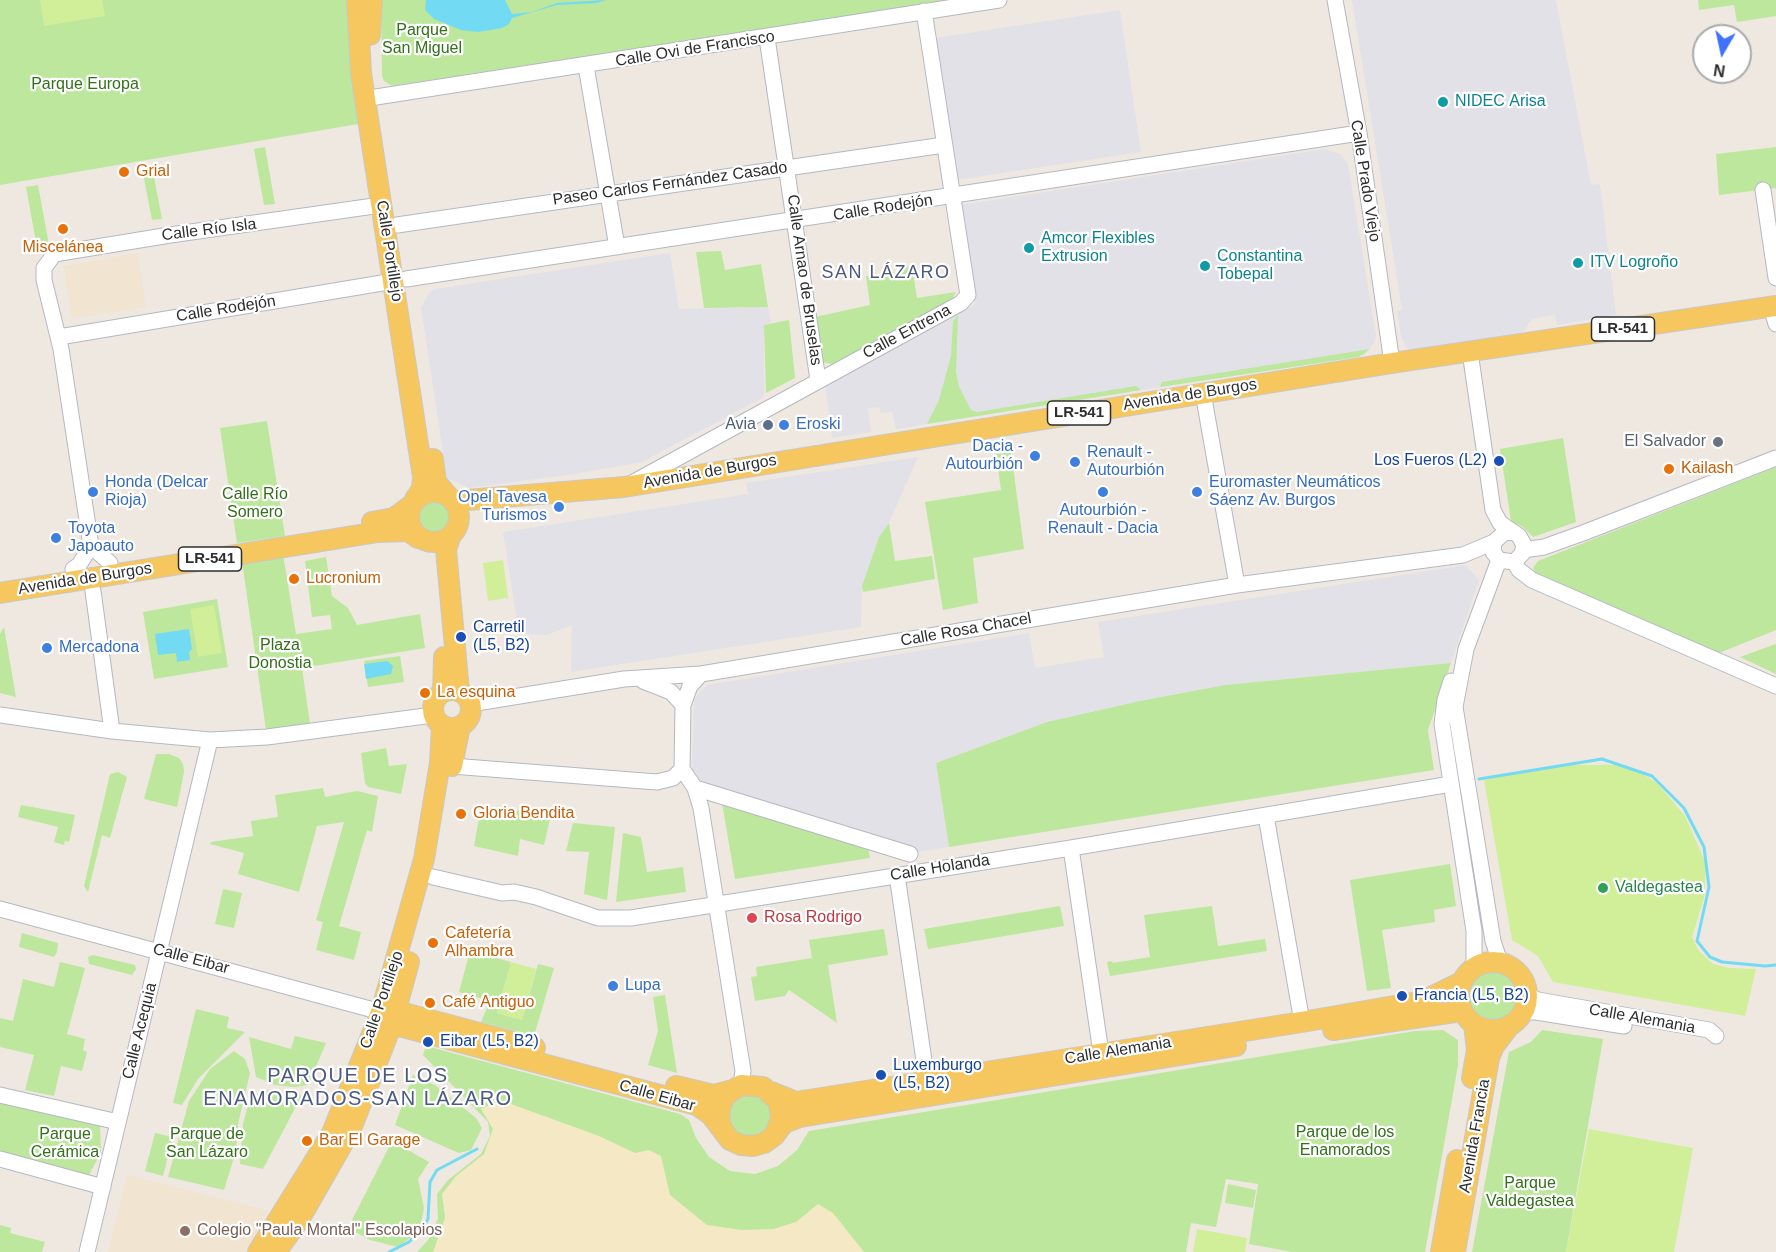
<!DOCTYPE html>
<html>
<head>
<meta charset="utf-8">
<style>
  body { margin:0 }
  #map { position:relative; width:1776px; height:1252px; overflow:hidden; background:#efe8e1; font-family:Arial,sans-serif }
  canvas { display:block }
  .north { position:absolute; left:1692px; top:24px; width:60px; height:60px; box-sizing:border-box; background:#fff; border:2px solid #ababab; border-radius:50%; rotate:189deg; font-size:16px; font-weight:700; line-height:24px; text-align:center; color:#2e2e2e }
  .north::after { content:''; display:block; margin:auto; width:21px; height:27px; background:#3e72ff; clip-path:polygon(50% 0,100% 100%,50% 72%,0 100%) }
</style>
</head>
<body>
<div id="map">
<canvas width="1776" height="1252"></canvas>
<div class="north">N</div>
</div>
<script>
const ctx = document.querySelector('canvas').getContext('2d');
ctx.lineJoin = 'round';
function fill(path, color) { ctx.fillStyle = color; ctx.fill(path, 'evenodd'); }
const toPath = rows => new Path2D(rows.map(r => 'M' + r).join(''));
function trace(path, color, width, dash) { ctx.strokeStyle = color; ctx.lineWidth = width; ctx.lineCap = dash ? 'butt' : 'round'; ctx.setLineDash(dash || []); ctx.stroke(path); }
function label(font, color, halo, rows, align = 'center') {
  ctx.font = font + ' Arial,sans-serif'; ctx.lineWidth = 4.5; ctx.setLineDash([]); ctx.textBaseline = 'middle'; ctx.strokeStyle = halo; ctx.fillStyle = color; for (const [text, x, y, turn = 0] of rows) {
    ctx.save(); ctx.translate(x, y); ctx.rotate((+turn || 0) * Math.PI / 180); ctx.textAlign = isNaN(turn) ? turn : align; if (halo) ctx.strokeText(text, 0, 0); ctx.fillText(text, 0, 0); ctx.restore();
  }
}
const industrial = toPath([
  [1352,0,1556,0,1591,185,1600,184,1616,315,1557,325,1555,315,1532,319,1523,332,1409,351,1402,340,1397,311,1402,309],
  [1120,10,1141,152,957,180,935,38],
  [1325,149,1340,154,1348,164,1376,336,1374,343,1364,355,896,429,892,412,881,413,879,407,868,408,871,432,832,438,825,385,975,304,960,205],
  [670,253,679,309,768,307,771,323,764,325,764,397,642,462,575,474,470,488,447,478,421,308,429,293,435,289,473,283],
  [918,457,889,523,879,537,862,586,861,627,571,672,572,625,547,635,519,634,503,532,748,494,746,483],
  [1466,565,1479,580,1451,663,1225,685,1140,701,1047,722,936,763,949,847,917,852,708,788,692,772,694,699,707,685,1029,633,1035,668,1104,657,1098,622]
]);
const education = toPath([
  [138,253,146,307,75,318,71,316,64,266],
  [127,1175,269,1211,246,1252,108,1252]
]);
const green = toPath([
  [0,0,349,0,351,68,358,124,0,185],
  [381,0,949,0,392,86,384,81,382,76],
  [1698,0,1776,0,1776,16,1737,22,1734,5,1699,10],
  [265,147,275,204,264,205,254,149],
  [1776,147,1776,188,1719,195,1716,154],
  [152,166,162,219,152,220,142,168],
  [38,185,49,245,38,253,26,187],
  [721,251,725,270,761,264,768,307,704,308,696,252],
  [912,266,917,298,956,292,951,301,832,364,822,362,815,317,870,305,866,276,904,271,904,267],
  [958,315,956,372,959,387,971,410,977,412,1136,386,1141,390,927,424,939,400,951,356,953,321],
  [789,320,795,378,766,393,764,325],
  [1370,349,1359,357,1160,387,1162,382],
  [267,421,285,536,237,543,220,428],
  [1563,438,1576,522,1533,537,1523,527,1511,521,1500,449],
  [1011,452,1024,549,973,558,978,603,943,610,925,502,1001,490,996,454],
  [1776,467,1776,630,1719,653,1536,573,1533,568,1538,561],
  '414 517a19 19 0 1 1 38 0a19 19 0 1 1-38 0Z',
  [889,523,895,561,932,556,935,579,863,592,862,586,879,537],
  [282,548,296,634,332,629,330,615,312,617,305,561,326,557,332,596,348,608,357,625,420,614,425,648,302,668,311,731,267,737,241,554],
  [217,599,228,667,154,679,143,612],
  [4,627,16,697,0,693,0,634],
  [1776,644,1776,674,1740,657],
  [400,656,404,682,368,687,364,661],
  [1451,663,1428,730,1434,770,949,847,936,763,1047,722,1140,701,1225,685],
  [386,748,389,766,407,764,401,794,368,787,365,783,361,753],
  [156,754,169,754,179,758,183,764,184,772,177,807,144,799],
  [118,772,127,777,110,838,102,835,88,892,84,886,110,774],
  [323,788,325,797,357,791,378,796,372,832,367,830,339,926,361,932,354,960,316,950,323,922,316,920,344,822,317,826,299,892,238,874,244,853,210,844,211,842,253,836,251,821,278,817,275,795],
  [722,803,868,848,870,858,735,879],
  [21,805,75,815,69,842,65,841,64,845,54,842,58,827,18,817],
  [481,807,551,814,544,845,520,839,518,856,474,846],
  [573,823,615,827,607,900,584,894,589,852,566,851],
  [623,833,641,837,647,872,683,867,686,892,616,902],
  [1450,864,1456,906,1434,910,1435,922,1382,930,1391,988,1367,991,1350,880],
  [223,889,242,893,234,928,215,924],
  [1060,906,1064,926,928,949,924,929],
  [1212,906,1218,946,1265,939,1267,951,1110,976,1107,962,1112,961,1113,963,1150,957,1144,915],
  [884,929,888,955,828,965,837,1023,789,990,785,996,755,1001,751,977,757,976,756,967,812,958,809,940],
  [22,933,58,943,57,952,54,957,19,947],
  [470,951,511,962,497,1013,522,1020,538,964,554,968,534,1036,481,1022,490,1001,459,992],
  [93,955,135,965,136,969,132,975,89,964,88,957],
  [60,962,85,968,67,1034,85,1039,83,1050,87,1052,82,1071,61,1066,54,1096,25,1090,34,1055,0,1047,0,1018,13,1021,23,979,54,987],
  '1466 996a27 27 0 1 1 54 0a27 27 0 1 1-54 0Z',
  [665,995,677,1073,648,1065,658,1031,653,997],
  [196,1009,229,1017,227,1028,245,1032,198,1079,182,1105,173,1103],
  [1443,1030,1458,1040,1458,1065,1425,1252,1292,1252,1249,1244,1258,1184,1226,1179,1216,1227,1191,1223,1186,1252,417,1252,428,1240,438,1219,437,1194,448,1180,481,1154,490,1136,488,1122,423,1055,426,1046,680,1114,689,1120,696,1138,709,1157,730,1171,755,1174,778,1166,797,1150,809,1131,1415,1031],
  [1542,1030,1603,1039,1566,1252,1472,1252,1509,1052,1531,1042],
  [295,1036,326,1043,308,1085,294,1087,275,1085,256,1077,249,1037,291,1049],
  [234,1051,245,1059,250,1073,238,1124,236,1151,224,1190,168,1177,189,1101,210,1069],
  [413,1075,435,1085,476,1118,482,1128,471,1150,459,1153,395,1125],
  [262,1090,302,1095,263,1169,240,1164,243,1124,249,1101],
  [747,1090,771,1099,771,1131,749,1141,729,1128,727,1105],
  [0,1102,100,1126,101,1152,88,1177,0,1154],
  [155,1133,173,1137,163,1176,145,1171],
  [392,1141,429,1162,418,1179,424,1208,421,1223,414,1235,398,1247,370,1240,348,1228],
  [1228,1184,1256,1190,1253,1208,1225,1203],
  [0,1225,11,1228,10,1233,45,1242,42,1252,0,1252]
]);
const sand = toPath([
  [500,1100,599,1136,635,1153,649,1150,661,1156,670,1195,707,1225,742,1230,773,1229,796,1222,818,1204,833,1213,864,1252,433,1252,445,1218,442,1194,456,1176,484,1154,493,1129,481,1109]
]);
const pitch = toPath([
  [40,0,102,0,105,16,44,26],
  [503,560,508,598,488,601,483,563],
  [214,605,222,653,198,657,190,609],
  [1555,765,1618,765,1633,768,1657,783,1685,816,1706,864,1704,898,1692,937,1699,951,1713,964,1729,968,1756,969,1745,1016,1553,982,1538,956,1512,940,1484,780],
  [511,962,536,969,522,1020,497,1013],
  [1589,1129,1693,1148,1674,1252,1566,1252],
  [1197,1229,1247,1238,1245,1252,1193,1252]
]);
const water = toPath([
  [426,0,505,0,512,14,532,12,557,3,606,0,597,3,557,5,512,18,509,24,502,28,478,32,461,30,434,19,425,10],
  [189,629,192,649,189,652,190,660,177,662,176,653,158,655,155,634],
  [387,661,393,666,391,674,366,679,364,664]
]);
const stream = toPath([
  [1479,779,1602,759,1652,776,1684,808,1704,847,1709,887,1697,941,1710,957,1722,962,1765,966,1776,965],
  [389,1252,409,1242,423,1228,428,1219,430,1182,437,1170,477,1149]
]);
const minor = toPath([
  [1335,0,1359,133,1392,363],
  [767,38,818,380],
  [586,66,617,247],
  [376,97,999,0],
  [1763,190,1776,278],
  [397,225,944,145],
  [406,279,1359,133],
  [1771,307,1776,324],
  [59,337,394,281],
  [1470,352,1493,510,1500,523,1519,536,1524,545,1522,554,1514,562,1499,560,1493,552,1494,542,1505,532,1515,533],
  [1203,393,1237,585],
  [632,483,961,303,968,295,924,11],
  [1523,550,1544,547,1583,533,1776,458],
  [1499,560,1466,649,1455,707,1493,941,1500,962],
  [1514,562,1519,570,1532,580,1776,686],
  [110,563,91,546,61,349,44,280,44,268,50,260,54,254,170,235,381,205],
  [73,569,79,565,91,546],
  [93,591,112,731],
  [701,674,690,686,683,705,682,769,695,788,701,808,743,1071,741,1085],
  [643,681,671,692,683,705],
  [1451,681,1445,700,1442,724,1474,931,1474,967],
  [470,704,624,679,701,674,1237,585,1463,555,1494,542],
  [0,715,112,731,210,740,267,737,433,715],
  [452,766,657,782,673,778,682,769],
  [695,788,910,854],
  [1266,816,1302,1022],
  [1071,848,1101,1053],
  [897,875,927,1081],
  [433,877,502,893,514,892,536,897,598,918,631,918,1071,848,1451,784],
  [0,909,381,1012],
  [1522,979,1531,997,1538,1000,1709,1030,1716,1036],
  [1519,1018,1528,1012,1536,1012,1624,1026],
  [0,1095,118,1122],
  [0,1159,103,1187],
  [87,1252,210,740]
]);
const major = toPath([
  [357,0,361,73,423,477,422,489,415,499],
  [370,35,372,0],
  [433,459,436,482,448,496],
  '409 517a25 25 0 1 1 50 0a25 25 0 1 1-50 0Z',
  [455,501,624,487,1392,363,1776,306],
  [372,522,394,518,410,506],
  [450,537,446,550,459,691],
  [0,593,378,532,408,531,418,538],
  '433 709a19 19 0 1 1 38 0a19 19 0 1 1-38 0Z',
  [443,692,444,657],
  [452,766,460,726],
  '1459 996a34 34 0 1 1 68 0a34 34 0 1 1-68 0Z',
  [383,1011,396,1011,535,1048],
  [381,1012,392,1024,697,1105,711,1115,730,1140,741,1145,753,1146,764,1143,774,1136,781,1119,779,1102,763,1087,741,1085,726,1095,721,1104,719,1117,722,1129],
  [1333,1030,1462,1011],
  [1472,1078,1477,1050,1474,1024],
  [676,1086,714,1095,732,1090],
  [771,1092,796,1102,1302,1022,1423,1001,1462,982],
  [774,1136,784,1123,800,1117,1236,1046],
  [258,1252,332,1133,381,1012,424,859,440,763,442,725],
  [276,1252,299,1220,351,1129,392,1024,409,962],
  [1441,1252,1457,1160],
  [1455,1252,1489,1058,1494,1046,1510,1025]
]);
const markers = [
  [1443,102,6,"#0f9aa8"],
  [124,172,6,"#e8710a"],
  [63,229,6,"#e8710a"],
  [1029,248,6,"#0f9aa8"],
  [1578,263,6,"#0f9aa8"],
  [1205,266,6,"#0f9aa8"],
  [768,425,6,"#5c6f8a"],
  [784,425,6,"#3f7fe0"],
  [1718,442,6,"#6b7280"],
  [1035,456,6,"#3f7fe0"],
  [1499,461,6,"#1a4fb4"],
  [1075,462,6,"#3f7fe0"],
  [1669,469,6,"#e8710a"],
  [93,492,6,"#3f7fe0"],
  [1103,492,6,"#3f7fe0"],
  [1197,492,6,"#3f7fe0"],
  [559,507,6,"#3f7fe0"],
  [56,538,6,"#3f7fe0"],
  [294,579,6,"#e8710a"],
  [461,637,6,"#1a4fb4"],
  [47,648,6,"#3f7fe0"],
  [425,693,6,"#e8710a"],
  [461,814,6,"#e8710a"],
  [1603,888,6,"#2e9e5b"],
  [752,918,6,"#e0444e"],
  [433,943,6,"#e8710a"],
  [613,986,6,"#3f7fe0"],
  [1402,996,6,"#1a4fb4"],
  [430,1003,6,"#e8710a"],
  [428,1042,6,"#1a4fb4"],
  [881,1075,6,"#1a4fb4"],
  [307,1141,6,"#e8710a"],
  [185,1231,6,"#8d6e63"]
];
const shields = [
  [1623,329,63],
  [1079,413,63],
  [210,559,63]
];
const shieldNames = [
  ["LR-541",1623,329],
  ["LR-541",1079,413],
  ["LR-541",210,559]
];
const parkNames = [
  ["Parque",422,31],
  ["San Miguel",422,49],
  ["Parque Europa",85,85],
  ["Calle Río",255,495],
  ["Somero",255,513],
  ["Plaza",280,646],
  ["Donostia",280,664],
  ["Parque de los",1345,1133],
  ["Enamorados",1345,1151],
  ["Parque",65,1135],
  ["Cerámica",65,1153],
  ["Parque de",207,1135],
  ["San Lázaro",207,1153],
  ["Parque",1530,1184],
  ["Valdegastea",1530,1202]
];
const streetNames = [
  ["Calle Ovi de Francisco",695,49,-9],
  ["Calle Prado Viejo",1365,181,81],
  ["Paseo Carlos Fernández Casado",670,184,-8],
  ["Calle Rodejón",883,208,-9],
  ["Calle Río Isla",209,230,-7],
  ["Calle Portillejo",389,251,81],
  ["Calle Arnao de Bruselas",804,280,82],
  ["Calle Rodejón",226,309,-9],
  ["Calle Entrena",907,332,-28],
  ["Avenida de Burgos",1190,395,-9],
  ["Avenida de Burgos",710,472,-10],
  ["Avenida de Burgos",85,579,-9],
  ["Calle Rosa Chacel",966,630,-10],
  ["Calle Holanda",940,868,-9],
  ["Calle Eibar",191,959,15],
  ["Calle Portillejo",382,1000,-71],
  ["Calle Alemania",1642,1019,10],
  ["Calle Acequia",140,1031,-76],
  ["Calle Alemania",1118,1051,-9],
  ["Calle Eibar",657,1096,16],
  ["Avenida Francia",1475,1136,-80]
];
const cultureNames = [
  ["NIDEC Arisa",1455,102],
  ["Amcor Flexibles",1041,239],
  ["Extrusion",1041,257],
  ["Constantina",1217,257],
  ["Tobepal",1217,275],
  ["ITV Logroño",1590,263]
];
const foodNames = [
  ["Grial",136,172],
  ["Miscelánea",63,248,"center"],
  ["Kailash",1681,469],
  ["Lucronium",306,579],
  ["La esquina",437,693],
  ["Gloria Bendita",473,814],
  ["Cafetería",445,934],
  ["Alhambra",445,952],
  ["Café Antiguo",442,1003],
  ["Bar El Garage",319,1141]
];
const serviceNames = [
  ["Avia",756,425]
];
const shopNames = [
  ["Eroski",796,425],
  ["Dacia -",1023,447,"right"],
  ["Autourbión",1023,465,"right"],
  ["Renault -",1087,453],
  ["Autourbión",1087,471],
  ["Honda (Delcar",105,483],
  ["Rioja)",105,501],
  ["Euromaster Neumáticos",1209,483],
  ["Sáenz Av. Burgos",1209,501],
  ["Opel Tavesa",547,498,"right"],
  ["Turismos",547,516,"right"],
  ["Autourbión -",1103,511,"center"],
  ["Renault - Dacia",1103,529,"center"],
  ["Toyota",68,529],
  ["Japoauto",68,547],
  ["Mercadona",59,648],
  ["Lupa",625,986]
];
const worshipNames = [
  ["El Salvador",1706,442]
];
const transitNames = [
  ["Los Fueros (L2)",1487,461,"right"],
  ["Carretil",473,628],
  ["(L5, B2)",473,646],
  ["Francia (L5, B2)",1414,996],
  ["Eibar (L5, B2)",440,1042],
  ["Luxemburgo",893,1066],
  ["(L5, B2)",893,1084]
];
const leisureNames = [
  ["Valdegastea",1615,888]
];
const healthNames = [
  ["Rosa Rodrigo",764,918]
];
const educationNames = [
  ["Colegio \"Paula Montal\" Escolapios",197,1231]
];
const neighbourhoodNames = [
  ["SAN LÁZARO",886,273]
];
const quarterNames = [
  ["PARQUE DE LOS",358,1076],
  ["ENAMORADOS-SAN LÁZARO",358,1099]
];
fill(industrial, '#e2e1e8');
fill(education, '#f1e4d0');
fill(green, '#bce79c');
fill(sand, '#f4e9c4');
fill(pitch, '#d1ee98');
fill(water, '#72dbf3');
trace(stream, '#72dbf3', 3);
trace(minor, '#b4b8c1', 17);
trace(major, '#c9c9c9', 22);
trace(minor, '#fff', 15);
trace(major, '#f6c65f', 20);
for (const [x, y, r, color] of markers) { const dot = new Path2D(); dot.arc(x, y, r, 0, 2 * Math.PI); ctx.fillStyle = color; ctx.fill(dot); trace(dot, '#fff', 2); }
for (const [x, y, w] of shields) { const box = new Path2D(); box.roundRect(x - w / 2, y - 12, w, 24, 4.5); ctx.fillStyle = '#fff'; ctx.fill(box); trace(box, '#2e2e2e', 1.5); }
label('bold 15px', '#2e2e2e', null, shieldNames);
label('16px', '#327019', '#fff', parkNames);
label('16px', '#2e2e2e', '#fff', streetNames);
label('16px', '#0d838f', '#fff', cultureNames, 'left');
label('16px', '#c56008', '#fff', foodNames, 'left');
label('16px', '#4e5e75', '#fff', serviceNames, 'right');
label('16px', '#366cbe', '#fff', shopNames, 'left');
label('16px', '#5b616d', '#fff', worshipNames, 'right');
label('16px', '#164399', '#fff', transitNames, 'left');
label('16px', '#27864d', '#fff', leisureNames, 'left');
label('16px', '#be3a42', '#fff', healthNames, 'left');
label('16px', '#785e54', '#fff', educationNames, 'left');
ctx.letterSpacing = '1.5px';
label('18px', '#4c5a81', '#fff', neighbourhoodNames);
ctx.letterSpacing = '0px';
ctx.letterSpacing = '1.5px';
label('20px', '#4c5a81', '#fff', quarterNames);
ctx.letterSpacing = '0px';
</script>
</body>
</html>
